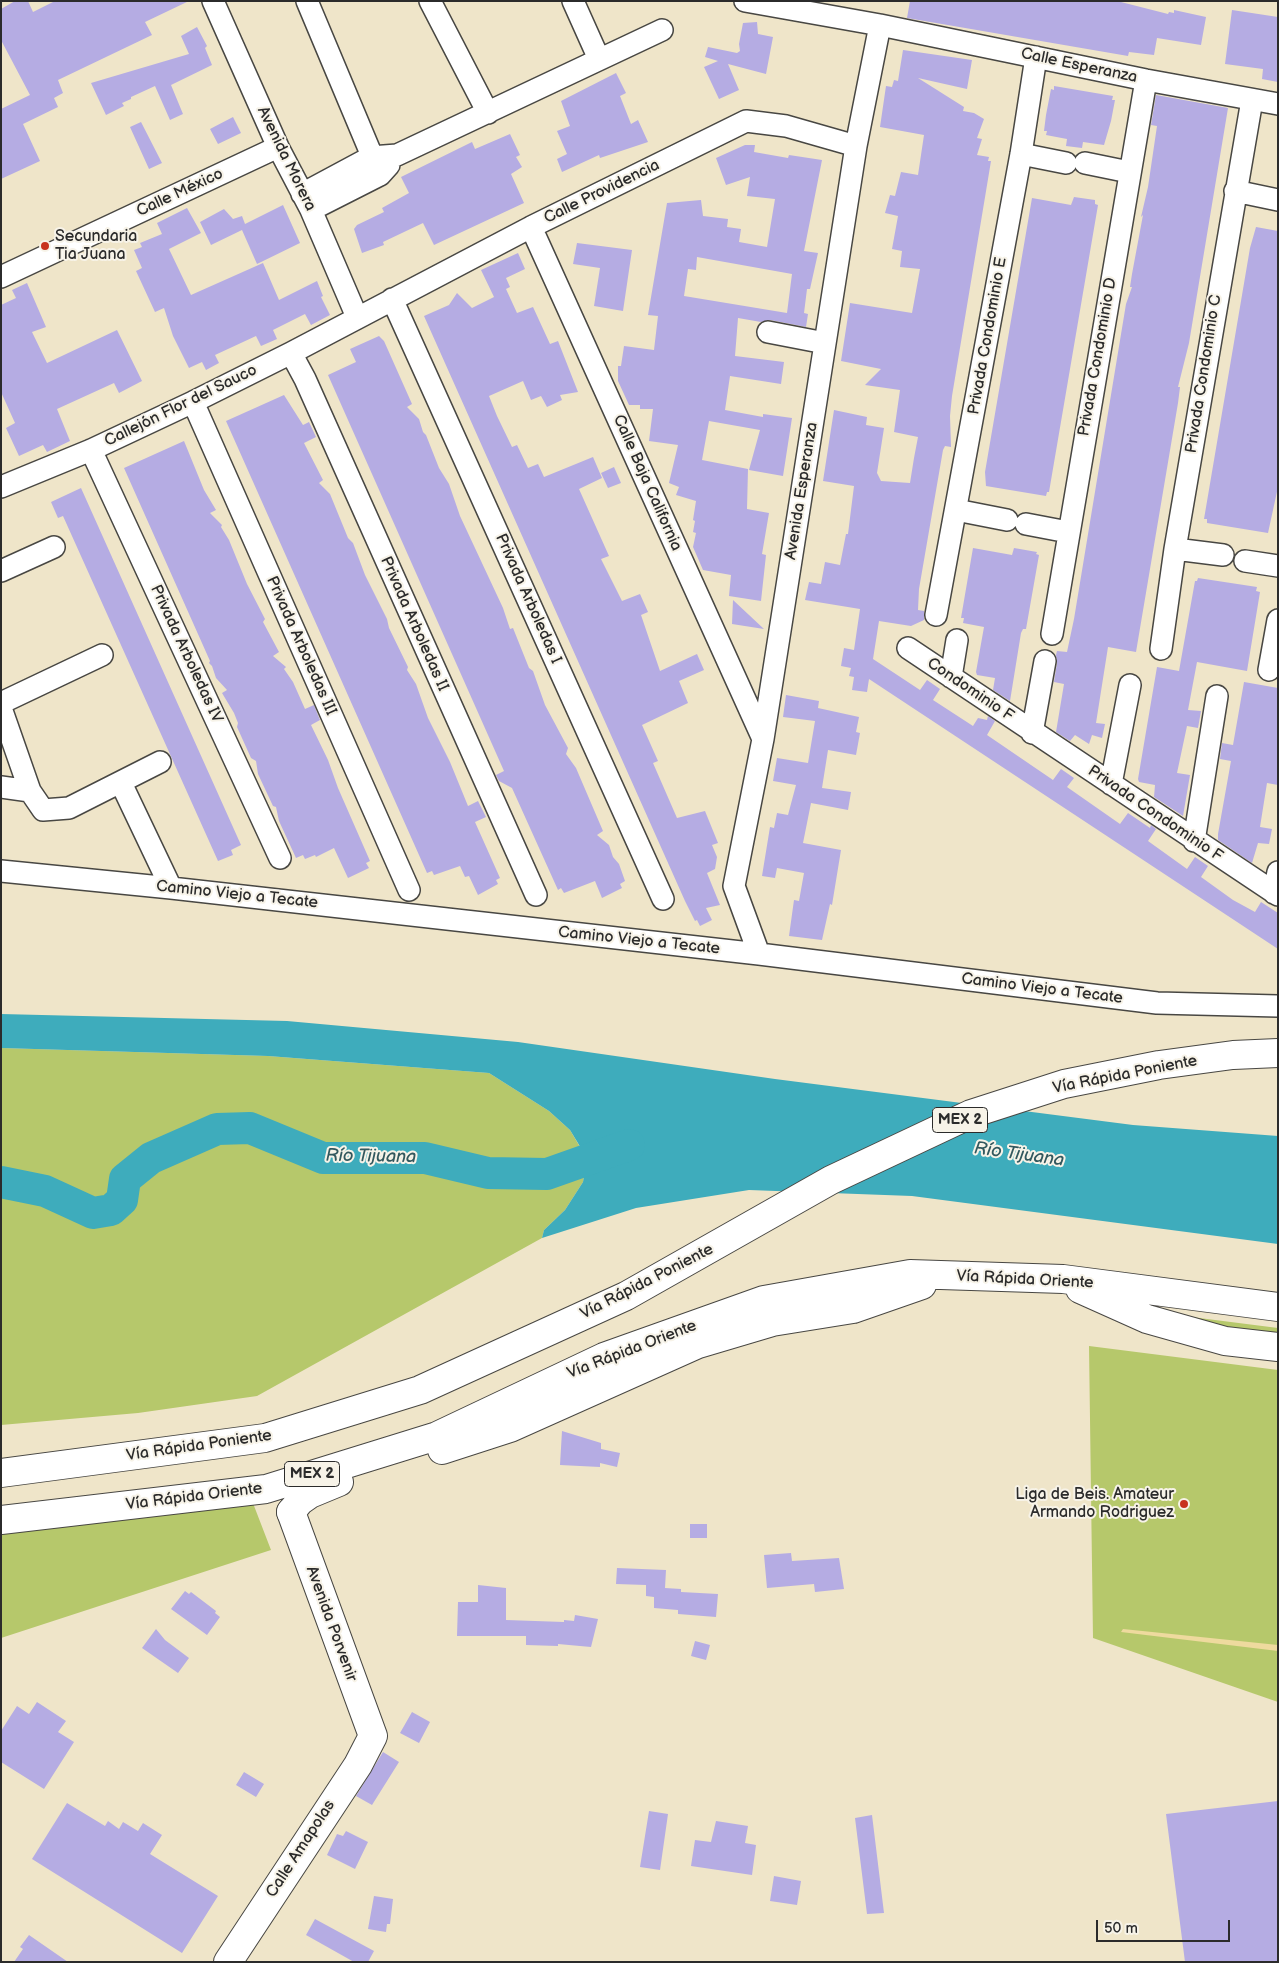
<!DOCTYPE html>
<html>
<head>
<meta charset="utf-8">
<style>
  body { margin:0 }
  #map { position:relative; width:1279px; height:1963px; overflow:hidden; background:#efe5c9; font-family:"Balsamiq Sans",sans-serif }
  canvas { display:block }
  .frame { position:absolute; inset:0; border:2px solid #2b2b2b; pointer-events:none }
  .scale { position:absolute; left:1096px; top:1920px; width:134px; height:22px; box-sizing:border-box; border:2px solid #2b2b2b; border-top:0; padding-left:6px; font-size:15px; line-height:18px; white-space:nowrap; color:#2b2b2b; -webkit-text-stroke:4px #f7f3e8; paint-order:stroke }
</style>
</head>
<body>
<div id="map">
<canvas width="1279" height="1963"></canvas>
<div class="frame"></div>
<div class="scale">50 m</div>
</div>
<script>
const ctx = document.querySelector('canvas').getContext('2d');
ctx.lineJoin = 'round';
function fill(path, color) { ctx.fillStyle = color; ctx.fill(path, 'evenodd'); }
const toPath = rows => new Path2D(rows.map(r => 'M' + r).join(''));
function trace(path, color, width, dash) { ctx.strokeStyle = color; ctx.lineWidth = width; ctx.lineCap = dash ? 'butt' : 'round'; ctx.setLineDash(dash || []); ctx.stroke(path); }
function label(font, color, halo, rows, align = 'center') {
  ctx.font = font + ' "Balsamiq Sans",sans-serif'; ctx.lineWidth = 4; ctx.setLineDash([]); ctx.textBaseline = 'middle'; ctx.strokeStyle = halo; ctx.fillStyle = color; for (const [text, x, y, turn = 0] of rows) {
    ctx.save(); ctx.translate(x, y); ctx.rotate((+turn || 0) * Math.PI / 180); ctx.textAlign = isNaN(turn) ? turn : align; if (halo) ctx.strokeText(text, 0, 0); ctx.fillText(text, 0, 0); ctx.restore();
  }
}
const green = toPath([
  [1,1048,268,1056,489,1073,549,1111,570,1130,587,1159,583,1182,565,1210,544,1230,542,1238,257,1396,138,1413,1,1425],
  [1152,1312,1278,1328,1278,1336,1251,1333],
  [1089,1346,1278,1370,1278,1702,1093,1638],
  [251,1498,271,1550,1,1638,1,1533]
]);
const sand = toPath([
  [1123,1629,1278,1645,1278,1651,1121,1632]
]);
const water = toPath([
  [1,1014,287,1021,518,1042,775,1079,1133,1125,1278,1136,1278,1244,912,1196,749,1190,636,1208,542,1238,544,1230,565,1210,583,1182,587,1158,570,1130,549,1111,489,1073,268,1056,1,1048]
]);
const river = toPath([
  [1,1182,45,1191,93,1213,111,1210,122,1200,125,1179,151,1158,217,1129,250,1128,323,1158,425,1158,488,1173,547,1174,629,1145]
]);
const building = toPath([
  [15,1,28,1,33,12,55,1,189,1,145,22,152,35,58,80,63,93,54,98,58,107,23,124,40,161,1,179,1,109,30,95,1,40,1,9],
  [910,1,1117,1,1168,14,1169,12,1174,13,1174,10,1206,17,1201,45,1157,38,1154,55,1129,52,1128,56,907,18],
  [1232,10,1278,17,1278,82,1262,79,1263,69,1225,64],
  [757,22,758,34,773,37,766,74,728,64,739,90,719,99,704,67,718,61,705,57,708,47,737,53,740,51,739,44,743,23],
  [197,27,207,46,205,48,212,65,171,85,183,114,170,120,155,86,131,97,131,99,122,103,124,106,106,115,91,83,189,54,181,36],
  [903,50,972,60,967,89,918,78,964,107,963,111,974,113,984,119,977,138,982,139,977,155,989,157,988,161,991,161,952,396,950,416,951,447,945,446,943,450,919,589,918,610,924,611,924,620,911,626,879,621,873,659,920,690,927,680,940,689,933,700,973,726,978,718,987,720,988,716,995,721,987,735,1053,780,1061,769,1074,778,1067,787,1120,824,1128,813,1150,828,1151,825,1156,829,1148,841,1187,869,1195,857,1208,866,1201,877,1233,900,1255,912,1261,902,1278,913,1278,949,869,679,867,692,852,690,854,677,849,676,851,668,841,666,844,648,854,650,860,609,805,600,809,582,821,584,825,562,840,565,846,534,848,534,854,486,823,481,834,410,867,417,866,425,884,428,877,473,881,481,910,483,914,458,918,437,894,432,900,390,865,385,881,369,841,361,850,303,912,313,920,269,900,267,902,251,892,249,898,216,885,213,890,195,895,196,901,172,918,175,924,135,880,127,886,86,892,87,894,80,898,81],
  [616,73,626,93,620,96,631,124,638,120,648,142,600,158,599,155,562,172,557,159,567,154,557,131,570,126,561,101],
  [1054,86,1113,96,1112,100,1115,100,1111,121,1104,145,1083,142,1082,148,1066,146,1067,139,1046,135,1047,131,1044,131,1046,115,1051,89,1054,90],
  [1156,95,1228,108,1189,343,1178,387,1180,387,1178,403,1136,652,1108,647,1096,723,1105,724,1102,738,1092,735,1089,744,1075,735,1070,741,1056,732,1064,684,1054,682,1057,663,1056,655,1057,651,1067,652,1074,619,1126,304,1132,287,1130,287,1132,274,1143,215,1141,217,1148,187,1157,126,1151,125],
  [233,117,241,133,218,144,210,129],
  [141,122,162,163,149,169,130,127],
  [510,134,520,155,516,157,522,167,511,174,524,203,434,245,423,223,383,242,384,245,362,253,354,229,357,225,384,212,382,208,409,193,401,177,472,142,475,149],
  [745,145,755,145,754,152,788,158,789,155,822,160,804,251,818,253,810,289,807,289,804,313,808,314,806,327,770,320,761,322,738,318,735,356,784,362,781,384,730,376,725,410,763,417,763,414,792,418,783,476,749,470,760,430,709,421,702,460,748,469,747,509,769,513,762,554,766,555,761,601,729,596,731,575,703,570,693,547,696,533,693,532,695,521,693,520,696,501,676,495,679,487,669,483,678,445,649,441,653,409,640,409,640,405,629,405,618,381,618,366,621,366,624,346,654,350,658,316,648,315,667,203,701,200,703,216,728,219,727,227,741,229,739,242,767,247,775,199,747,196,750,177,726,185,716,158],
  [697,257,792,274,787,313,684,296,688,269,696,270],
  [1074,197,1095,200,1095,204,1098,205,1049,492,1047,492,1046,496,986,486,985,472,1032,198,1071,205],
  [283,205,300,243,257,264,242,230,211,245,200,222,224,209,233,219,242,216,245,224],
  [187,208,201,233,169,249,191,295,263,263,279,300,317,281,323,296,321,297,330,315,311,325,305,314,273,330,277,339,261,346,256,336,215,355,219,363,206,370,202,362,189,368,173,336,164,308,155,312,136,271,142,268,134,250,142,247,140,243,162,234,157,223],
  [1256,227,1278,231,1278,487,1268,533,1207,523,1207,519,1204,519,1250,248],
  [577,243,632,250,623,311,594,306,600,268,573,264],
  [518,253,525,269,506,278,510,287,506,289,517,313,533,307,550,344,558,341,578,392,560,395,562,400,547,407,541,396,531,400,523,381,489,396,497,416,512,447,517,445,528,468,538,464,544,477,593,457,602,478,579,489,609,556,601,559,622,601,640,594,648,612,641,615,660,671,697,654,704,670,679,681,688,703,642,725,658,761,653,763,677,818,705,811,718,843,712,845,717,857,715,869,707,873,720,905,706,908,712,920,700,926,697,920,695,921,685,901,424,316,449,305,457,293,472,308,494,297,481,270],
  [27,283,46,327,32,332,47,363,117,330,142,381,119,393,114,383,57,409,70,441,47,452,43,445,19,456,6,428,15,423,1,392,1,305,16,298,12,290],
  [379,336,384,341,412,404,407,407,419,419,423,432,426,435,439,468,449,484,460,516,503,608,510,629,513,628,529,668,533,671,545,705,568,748,566,754,576,768,603,831,597,835,609,845,613,857,619,864,625,881,620,884,622,888,602,898,595,881,564,893,561,888,558,890,512,788,499,781,496,775,504,771,328,375,356,362,350,349],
  [284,395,303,425,309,422,316,437,304,443,323,480,319,483,330,494,348,538,353,543,365,575,387,619,389,628,408,667,407,670,416,684,428,718,450,762,468,806,478,801,486,817,475,822,500,878,496,880,498,884,478,895,469,876,465,877,460,866,434,875,432,871,427,873,226,421],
  [184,441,204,490,216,510,210,513,222,525,221,527,229,540,247,584,265,619,263,622,279,652,273,656,286,667,284,669,293,682,305,709,314,705,320,720,311,725,328,760,338,788,370,861,366,863,369,868,348,878,334,848,316,857,315,855,305,859,303,855,296,858,279,821,276,807,273,806,258,774,256,761,251,758,237,727,238,723,234,713,222,693,227,690,216,678,212,666,209,663,210,661,124,468],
  [614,467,621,483,608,488,601,473],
  [81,488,241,845,231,850,233,855,218,861,63,516,58,518,51,502],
  [973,548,1012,555,1014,548,1037,552,1036,554,1039,555,1026,629,1023,629,1021,633,1010,701,993,690,995,678,977,675,976,672,984,627,963,623,964,618,961,618],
  [1198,578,1257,587,1256,591,1260,592,1247,671,1197,662,1188,710,1201,711,1198,728,1187,726,1177,773,1190,775,1183,816,1154,797,1155,785,1139,782,1138,779,1157,667,1179,671,1195,581,1197,581],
  [733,600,764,629,732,624],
  [1244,682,1278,688,1278,785,1267,783,1260,827,1272,829,1269,844,1258,843,1252,863,1218,840,1218,834,1231,761,1220,759,1222,743,1233,745],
  [786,695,819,701,818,708,859,717,856,732,860,733,856,755,828,750,822,788,851,792,848,810,811,803,803,843,841,850,832,905,830,904,822,940,789,936,794,900,799,901,804,873,777,868,775,878,762,876,770,827,774,828,777,813,788,815,796,785,773,781,777,758,808,763,815,721,783,717],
  [562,1431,601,1443,601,1449,620,1453,617,1467,600,1463,600,1467,560,1465],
  [690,1524,707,1524,707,1538,690,1538],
  [791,1553,792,1561,839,1558,844,1589,815,1592,814,1584,767,1588,764,1555],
  [617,1568,666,1570,665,1588,681,1589,681,1592,718,1594,716,1617,678,1614,678,1610,654,1608,654,1597,646,1596,646,1585,616,1584],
  [478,1585,506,1588,506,1620,564,1622,564,1620,574,1621,575,1615,598,1619,591,1647,558,1644,558,1646,526,1645,526,1636,457,1636,458,1602,478,1602],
  [185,1591,189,1594,191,1592,216,1611,215,1613,220,1617,207,1635,171,1609],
  [156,1629,165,1640,189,1658,178,1673,142,1648],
  [695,1641,710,1645,706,1660,691,1656],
  [37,1702,66,1721,58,1732,74,1742,44,1789,1,1762,1,1731,17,1706,29,1714],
  [412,1712,430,1722,419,1743,400,1733],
  [383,1752,399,1762,372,1805,356,1796],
  [244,1772,264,1784,256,1797,236,1785],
  [1278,1801,1278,1962,1185,1962,1166,1814],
  [67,1803,105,1826,108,1821,119,1829,123,1822,138,1831,143,1823,162,1835,150,1854,218,1896,182,1953,32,1859],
  [649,1811,668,1814,660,1870,640,1867],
  [872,1815,884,1913,867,1914,855,1818],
  [716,1821,748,1826,745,1843,756,1845,752,1875,691,1866,695,1840,711,1842],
  [346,1831,368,1842,355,1869,327,1855,337,1834,343,1836],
  [774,1876,801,1881,797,1905,770,1901],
  [374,1896,393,1899,390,1924,387,1924,386,1932,368,1929],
  [315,1919,374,1951,368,1962,354,1962,306,1935],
  [29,1935,68,1962,14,1962,23,1949,20,1947]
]);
const street = toPath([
  [213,1,278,147,311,210,357,317],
  [307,1,380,175],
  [430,1,488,113],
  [573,1,599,59],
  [745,1,880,25,1146,80,1278,104],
  [1021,154,1066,163],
  [1085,163,1129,172],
  [1235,191,1278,200],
  [302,194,371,157,397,155,662,30],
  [311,210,380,175,389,165],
  [531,227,763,739],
  [1,277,278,147],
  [392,299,663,899],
  [768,332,825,343],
  [291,353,305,379,536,895],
  [193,402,409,890],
  [91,450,280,858],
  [1,487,91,450,193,402,291,353,531,227,746,121,786,126,856,146],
  [956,510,1007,520],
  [1026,524,1068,532],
  [1175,549,1223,555],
  [1245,561,1278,566],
  [1,571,54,547],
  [936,615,1021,154,1036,57],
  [1052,634,1146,80],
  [908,648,1278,895],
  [1161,649,1175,549,1252,100],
  [1269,670,1278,620],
  [951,677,957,640],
  [1,703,102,655],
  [1,708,30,791,43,810,69,808,160,762],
  [1032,733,1045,661],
  [121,783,171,888],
  [1111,784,1130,685],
  [1,787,30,791],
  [1194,841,1217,696],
  [1,871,171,888,759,954,1157,1003,1278,1006],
  [1274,893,1278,872],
  [759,954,734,886,763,739,856,146,880,25]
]);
const secondary = toPath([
  [228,1962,358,1765,373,1736,291,1512]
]);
const highway = toPath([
  [1080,1289,1147,1319,1225,1341,1278,1347],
  [442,1450,510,1428,698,1344,772,1322,853,1309,922,1285],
  [1,1473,265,1438,420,1390,626,1296,831,1180,971,1114,1064,1084,1159,1065,1233,1055,1278,1053],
  [291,1512,300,1501,310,1494,339,1482],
  [1,1520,266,1489,437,1436,604,1357,764,1300,910,1274,1063,1279,1278,1307]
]);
const markers = [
  [45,246,5,"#c8321e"],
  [1184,1504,5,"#c8321e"]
];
const shields = [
  [960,1120,55],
  [312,1474,55]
];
const shieldNames = [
  ["MEX 2",960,1120],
  ["MEX 2",312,1474]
];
const streetNames = [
  ["Calle Esperanza",1079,66,12],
  ["Avenida Morera",286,159,64],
  ["Calle Providencia",602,192,-26],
  ["Calle México",180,193,-25],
  ["Privada Condominio E",988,336,-80],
  ["Privada Condominio D",1098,357,-80],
  ["Privada Condominio C",1204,374,-81],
  ["Callejón Flor del Sauco",181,406,-26],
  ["Calle Baja California",647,483,66],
  ["Avenida Esperanza",802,491,-81],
  ["Privada Arboledas I",528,599,66],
  ["Privada Arboledas II",414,624,66],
  ["Privada Arboledas III",301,646,66],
  ["Privada Arboledas IV",186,654,65],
  ["Condominio F",970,690,34],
  ["Privada Condominio F",1155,814,34],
  ["Camino Viejo a Tecate",237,895,6],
  ["Camino Viejo a Tecate",639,941,6],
  ["Camino Viejo a Tecate",1042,989,7],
  ["Vía Rápida Poniente",1125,1075,-11],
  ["Vía Rápida Oriente",1025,1280,3],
  ["Vía Rápida Poniente",647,1282,-27],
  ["Vía Rápida Oriente",632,1350,-21],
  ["Vía Rápida Poniente",199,1446,-8],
  ["Vía Rápida Oriente",194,1497,-7],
  ["Avenida Porvenir",331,1624,70],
  ["Calle Amapolas",301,1849,-57]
];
const poiNames = [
  ["Secundaria",55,237],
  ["Tia Juana",55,255],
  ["Liga de Beis. Amateur",1174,1495,"right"],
  ["Armando Rodriguez",1174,1513,"right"]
];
const waterNames = [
  ["Río Tijuana",1019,1155,8],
  ["Río Tijuana",371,1157,1]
];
fill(green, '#b6c86b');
fill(sand, '#eeda9e');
fill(water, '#3eacbc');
trace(river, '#3eacbc', 32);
fill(building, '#b5ace3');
trace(street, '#484743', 24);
trace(secondary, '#484743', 30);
trace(highway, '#484743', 30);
trace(street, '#fff', 21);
trace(secondary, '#fff', 28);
trace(highway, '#fff', 28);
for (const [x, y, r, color] of markers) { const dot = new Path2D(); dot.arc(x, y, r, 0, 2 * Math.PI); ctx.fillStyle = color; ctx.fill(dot); trace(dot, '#f7f3e8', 2); }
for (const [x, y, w] of shields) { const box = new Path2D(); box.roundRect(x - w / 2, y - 12.5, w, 25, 4); ctx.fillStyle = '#f7f3e8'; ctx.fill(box); trace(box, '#2b2b2b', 1); }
label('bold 15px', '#2b2b2b', null, shieldNames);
label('16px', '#2b2b2b', '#f7f3e8', streetNames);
label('16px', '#2b2b2b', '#f7f3e8', poiNames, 'left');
label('italic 18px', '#32585e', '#f7f3e8', waterNames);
</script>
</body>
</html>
